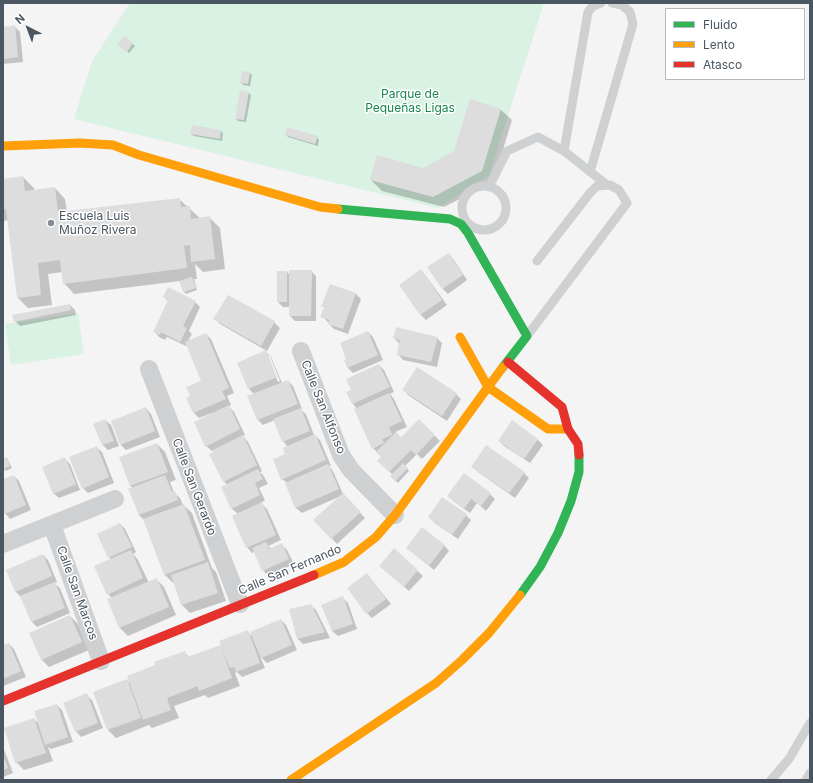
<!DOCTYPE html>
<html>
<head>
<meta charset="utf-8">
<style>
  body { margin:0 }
  #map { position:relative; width:813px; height:783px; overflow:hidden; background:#f4f4f4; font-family:Inter,sans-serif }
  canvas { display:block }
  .frame { position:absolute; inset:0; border:4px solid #4a5661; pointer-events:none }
  .legend { position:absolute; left:665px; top:8px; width:140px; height:72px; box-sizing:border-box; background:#fff; border:1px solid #b7bbc0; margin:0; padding:5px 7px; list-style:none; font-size:12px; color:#4a5661 }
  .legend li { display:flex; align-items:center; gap:8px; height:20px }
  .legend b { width:20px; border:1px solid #b7bbc0 }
  .north { position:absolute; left:8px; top:8px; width:40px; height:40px; -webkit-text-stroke:3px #fff; paint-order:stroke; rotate:318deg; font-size:11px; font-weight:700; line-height:16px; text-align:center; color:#4a5661 }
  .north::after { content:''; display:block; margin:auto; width:14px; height:18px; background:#4a5661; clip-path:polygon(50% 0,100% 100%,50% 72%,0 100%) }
</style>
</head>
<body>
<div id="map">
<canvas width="813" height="783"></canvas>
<div class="frame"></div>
<ul class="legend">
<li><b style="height:5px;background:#30b455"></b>Fluido</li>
<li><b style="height:5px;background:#ff9f0a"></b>Lento</li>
<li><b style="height:5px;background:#e5322d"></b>Atasco</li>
</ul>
<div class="north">N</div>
</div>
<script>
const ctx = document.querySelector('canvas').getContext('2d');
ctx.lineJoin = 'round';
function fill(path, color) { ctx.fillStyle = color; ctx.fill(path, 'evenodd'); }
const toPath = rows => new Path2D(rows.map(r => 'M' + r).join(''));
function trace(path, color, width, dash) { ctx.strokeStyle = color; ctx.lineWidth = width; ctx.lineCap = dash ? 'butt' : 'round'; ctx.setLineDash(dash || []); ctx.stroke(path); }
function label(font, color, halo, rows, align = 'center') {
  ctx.font = font + ' Inter,sans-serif'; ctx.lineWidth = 3; ctx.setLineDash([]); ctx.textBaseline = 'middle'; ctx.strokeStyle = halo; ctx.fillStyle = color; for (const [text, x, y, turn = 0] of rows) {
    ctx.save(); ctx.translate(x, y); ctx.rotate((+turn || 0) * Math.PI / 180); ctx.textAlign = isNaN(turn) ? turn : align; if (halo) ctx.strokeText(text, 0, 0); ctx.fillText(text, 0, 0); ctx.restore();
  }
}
const green = toPath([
  [130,3,544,3,489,175,438,208,74,119,92,61],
  [78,313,84,354,11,365,5,324]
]);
const shadow = toPath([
  [15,27,20,32,23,62,3,64,3,28],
  [132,43,135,46,129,53,121,47],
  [250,73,252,75,250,86,243,85,241,82],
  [248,92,251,95,246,122,238,121,236,119],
  [470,100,501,110,512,120,493,182,444,207,382,191,371,180,424,169,455,151],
  [221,131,223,133,222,141,194,136,191,134],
  [286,135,317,137,319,140,318,146,288,137],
  [23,177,34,188,34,191,55,188,65,199,67,212,179,199,201,219,210,218,220,228,225,269,203,272,195,264,197,279,194,279,197,290,186,294,184,292,180,281,74,294,64,283,62,272,48,274,52,305,28,308,18,298,9,220,3,221,3,180],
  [449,254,454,260,467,280,448,294,442,288],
  [311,271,316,276,316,321,295,321,290,316,290,307,283,307,278,302,287,272,290,275],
  [421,271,426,276,447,305,426,320,421,315,400,285],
  [356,294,361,299,348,334,334,329,329,324,329,323,322,316,325,308,323,306],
  [228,296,274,322,280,328,267,351,220,324,215,319],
  [164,297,195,302,200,307,189,331,192,334,188,341,206,334,211,339,234,393,227,396,231,405,228,406,234,412,245,435,243,436,248,442,262,471,260,472,263,475,268,484,259,488,265,500,261,503,267,509,281,540,268,546,272,549,282,545,287,550,294,564,268,576,263,570,255,551,252,553,247,547,238,514,232,509,222,488,227,485,224,481,214,450,212,451,206,446,212,413,199,418,194,413,188,399,192,397,202,381,187,344,186,346,167,337,165,340,159,337,154,331,169,302],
  [70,305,75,310,76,315,20,326,15,321],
  [368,332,373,337,383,360,353,373,348,368,345,360,347,359],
  [394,338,437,338,442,343,437,367,403,360,398,354,399,343],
  [266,352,271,357,282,383,288,381,293,386,302,409,301,410,306,414,314,435,320,440,331,466,329,466,333,471,343,494,365,518,337,544,315,520,341,496,302,513,296,508,286,482,282,479,288,447,283,441,275,420,263,425,258,420,249,397,254,394,249,389,238,363],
  [268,356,270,356,280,381,278,382],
  [379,365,384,370,394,392,390,394,394,399,407,427,395,432,401,439,419,420,440,441,422,459,417,454,405,466,409,471,398,483,391,476,393,475,379,461,382,457,373,448,357,409,353,404,352,390],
  [403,389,456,394,461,399,447,421,408,395],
  [146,408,151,414,160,437,126,450,121,445,112,421],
  [105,420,111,425,119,446,108,450,103,445,95,424],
  [537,439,543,445,530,463,504,446,499,441],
  [157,444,165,452,176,480,170,482,174,493,180,498,183,505,192,513,212,568,216,572,226,601,190,613,182,605,175,582,173,583,165,575,144,520,139,515,130,489,133,488,130,486],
  [96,447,102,452,114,483,88,493,83,488],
  [7,458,12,468,6,471,3,468,3,460],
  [65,459,70,464,80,490,59,498,53,493],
  [472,466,524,473,529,478,515,498,478,472],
  [14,476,19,481,31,510,10,519,5,513,3,509,3,480],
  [490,494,495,499,486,511,477,503,470,513,453,501],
  [443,499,466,515,471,520,458,539,435,523,429,517],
  [120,524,125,529,136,552,133,554,138,560,149,583,156,579,164,587,176,615,128,636,120,628,112,598,108,594,112,560,109,557],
  [444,545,449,551,434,570,407,548],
  [394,550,423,576,409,591,386,571],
  [43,555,48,560,57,582,54,583,60,588,70,613,37,627,32,622,21,597,16,592,7,570],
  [367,574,391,604,372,618,367,613],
  [343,598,348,603,357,629,338,636,332,631,323,605],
  [310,605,316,610,330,638,303,644,297,638],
  [70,616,78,624,89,650,49,667,41,659],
  [281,620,286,625,297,650,267,663,260,656,265,668,242,677,237,672,235,673,240,686,208,698,205,695,174,706,179,718,152,728,149,725,116,738,108,730,94,692,127,680,131,684,157,666,184,652,190,658,220,646,224,650,247,632,253,637],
  [9,644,14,649,26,677,3,686,3,646],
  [86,695,92,700,103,728,81,737,76,731],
  [57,705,62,710,73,742,51,749,48,747,53,761,24,770,16,762,34,719,39,724],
  [3,747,13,773,3,777]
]);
const building = toPath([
  [15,25,18,57,3,59,3,27],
  [124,36,133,43,127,52,117,45],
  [242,71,250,72,248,84,240,83],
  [240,90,249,92,244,120,235,119],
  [470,99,501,109,482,171,433,197,370,180,377,155,423,168,454,151],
  [192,125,221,130,220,139,190,134],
  [287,127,318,136,315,144,285,135],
  [23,176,25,191,55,187,58,212,180,198,181,207,190,206,191,219,210,216,215,259,191,262,190,245,184,246,187,268,63,284,60,260,38,263,41,295,17,298,6,209,3,209,3,179],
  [449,253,463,275,442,289,427,267],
  [421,269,442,300,420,315,399,285],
  [289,270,312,270,311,316,289,316],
  [277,271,287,271,287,302,277,302],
  [192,277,196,288,183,292,179,281],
  [330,284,356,293,343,329,328,324,329,320,320,317,324,307,321,307],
  [168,287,196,301,183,326,187,328,180,342,161,332,160,335,153,332,168,300,163,297],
  [228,295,275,321,261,346,213,319],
  [70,304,71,310,14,322,12,315],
  [396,327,438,337,431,362,397,355,400,340,393,338],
  [368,331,378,355,347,368,344,360,346,359,340,343],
  [206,333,229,388,222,391,226,399,193,413,186,398,190,396,186,387,201,381,185,342],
  [266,350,277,377,248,389,237,363],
  [379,364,390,387,352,404,346,392,351,390,346,379],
  [417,367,457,393,442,416,402,390],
  [288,380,298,404,257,420,247,396],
  [389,393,402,421,389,427,392,435,382,439,384,443,372,449,354,409],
  [229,405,240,429,205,447,194,422],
  [146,407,155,431,120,445,111,421],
  [301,408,310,431,282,442,273,419],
  [105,419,114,441,102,445,93,424],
  [419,419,435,435,416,455,411,450,389,472,377,461,381,457,376,452,396,432,401,437],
  [512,420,538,439,524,459,498,441],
  [315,434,326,460,281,480,273,459,285,454,283,448],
  [243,435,257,465,223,482,209,454,214,452,213,450],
  [157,443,168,472,130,486,119,457],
  [486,445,525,472,509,493,471,467],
  [97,446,109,477,82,489,69,457],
  [7,457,10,466,3,469,3,459],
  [65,457,76,484,53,494,42,467],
  [403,463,408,468,395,481,390,476],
  [328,464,339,489,295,508,285,483],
  [258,469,263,479,255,483,260,495,231,509,221,487],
  [464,473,491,493,481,506,471,499,464,509,447,496],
  [14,475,26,505,4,514,3,479],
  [165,475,172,492,175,491,178,500,139,515,128,489],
  [343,493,361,512,331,539,313,520],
  [442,497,467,514,452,535,428,517],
  [262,502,276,535,246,548,232,516],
  [184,504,205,560,164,575,143,519],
  [120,523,132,547,108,558,97,534],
  [422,527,445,545,429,566,406,548],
  [266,542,269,549,282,543,289,559,262,571,252,548],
  [394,548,418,570,404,587,379,566],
  [131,550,143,578,107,595,94,566],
  [43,554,52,576,15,592,6,570],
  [208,562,218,593,181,605,171,575],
  [367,573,386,599,366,614,347,588],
  [157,578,169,607,119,628,107,599],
  [55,582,65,608,31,622,20,596],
  [343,596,353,624,332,631,321,605],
  [311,604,325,632,297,639,289,609],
  [70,615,82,642,41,660,29,633],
  [281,619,292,645,261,658,250,632],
  [248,630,260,663,236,672,234,667,230,668,221,647,232,678,199,691,198,686,167,698,171,710,143,720,127,676,155,665,154,662,185,651,187,657,221,645,219,641],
  [9,643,21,671,3,679,3,645],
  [127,679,141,718,107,730,93,692],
  [87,693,98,723,75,732,63,703],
  [57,704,68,737,45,745,34,711],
  [34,718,46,753,15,763,4,728],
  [3,755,8,768,3,770]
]);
const lane = toPath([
  [564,151,588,12,593,6,601,3],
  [590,172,633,24,630,12,622,5,612,3],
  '462 208a22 22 0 1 1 44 0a22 22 0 1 1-44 0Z',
  [489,187,507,151,538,137,564,151,607,185],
  [527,336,627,203,619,190,610,185,597,186,590,193,537,261],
  [771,780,789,759,810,723],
  [806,780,810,773]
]);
const street = toPath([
  [301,351,341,455,351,470,395,515],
  [149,369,240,604],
  [52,525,101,661],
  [3,544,115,499]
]);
const fast = toPath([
  [338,209,450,219,461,224,468,233,527,336,503,367],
  [520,595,540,567,558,533,571,501,579,472,579,455]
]);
const slow = toPath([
  [3,146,80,143,113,145,139,155,320,207,338,209],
  [503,367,488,387,548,429,568,429],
  [314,575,344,562,376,537,395,515,488,387,460,337],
  [291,780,436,683,462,660,489,633,520,595]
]);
const jam = toPath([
  [508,362,562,407,568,429,578,444,579,455],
  [3,701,314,575]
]);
const markers = [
  [51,223,4,"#868d94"]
];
const parkNames = [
  ["Parque de",410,94],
  ["Pequeñas Ligas",410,108]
];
const poiNames = [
  ["Escuela Luis",59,216],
  ["Muñoz Rivera",59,230]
];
const streetNames = [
  ["Calle San Alfonso",323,407,68],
  ["Calle San Gerardo",194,487,69],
  ["Calle San Fernando",290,570,-23],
  ["Calle San Marcos",77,593,70]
];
fill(green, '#d9f2e3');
fill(shadow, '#0003');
fill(building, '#ddddde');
trace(lane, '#ced0d2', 9);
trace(street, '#ced0d2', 18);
trace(fast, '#30b455', 9);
trace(slow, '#ff9f0a', 9);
trace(jam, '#e5322d', 9);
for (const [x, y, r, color] of markers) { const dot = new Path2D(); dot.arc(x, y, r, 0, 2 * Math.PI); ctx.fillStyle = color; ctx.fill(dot); trace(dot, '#fff', 1.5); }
label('12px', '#17864f', '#fff', parkNames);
label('12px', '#4a5661', '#fff', poiNames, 'left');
label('12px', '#4a5661', '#fff', streetNames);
</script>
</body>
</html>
